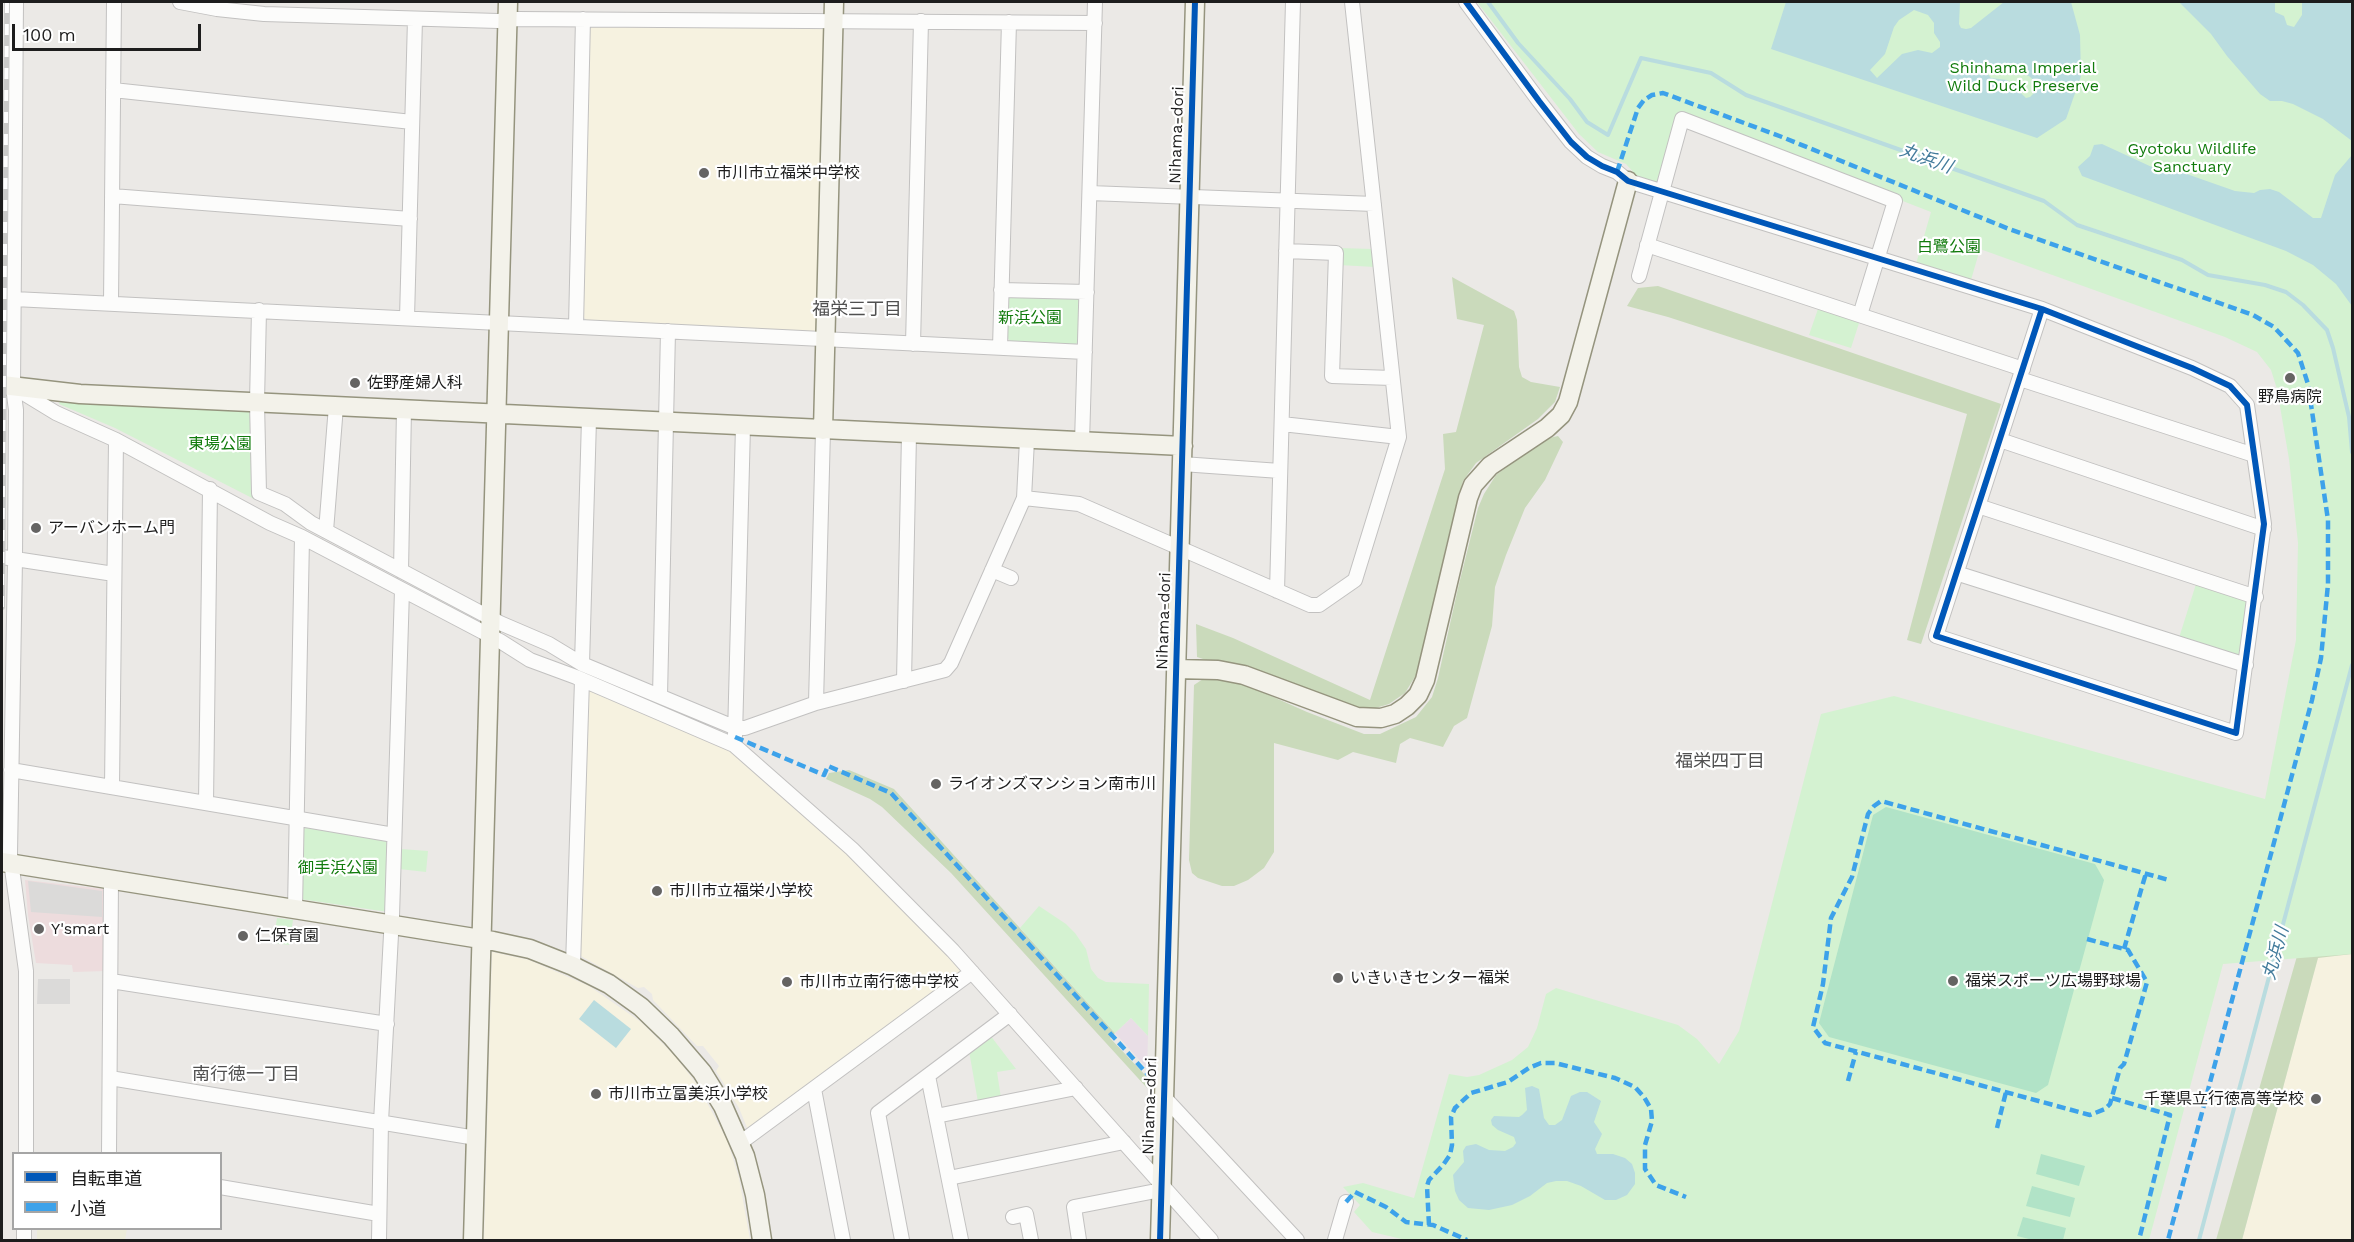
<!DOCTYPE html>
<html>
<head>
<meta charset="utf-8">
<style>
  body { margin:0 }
  #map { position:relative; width:2354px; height:1242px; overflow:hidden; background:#ebe9e6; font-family:"Work Sans","Noto Sans JP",sans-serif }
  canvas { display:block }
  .frame { position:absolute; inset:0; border:3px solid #1d1d1d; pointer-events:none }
  .legend { position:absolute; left:12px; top:1152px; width:210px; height:78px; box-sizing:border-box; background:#fff; border:2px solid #a5a5a5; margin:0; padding:8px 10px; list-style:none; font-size:18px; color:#1d1d1d }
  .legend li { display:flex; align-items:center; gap:12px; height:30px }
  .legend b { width:30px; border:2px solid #a5a5a5 }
  .scale { position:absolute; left:12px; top:24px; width:189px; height:27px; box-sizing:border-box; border:3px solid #1d1d1d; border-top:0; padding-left:8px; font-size:18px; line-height:21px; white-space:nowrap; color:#1d1d1d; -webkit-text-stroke:4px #fff; paint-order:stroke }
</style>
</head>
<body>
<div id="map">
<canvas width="2354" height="1242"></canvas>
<div class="frame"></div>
<ul class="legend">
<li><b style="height:8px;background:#0057b8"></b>自転車道</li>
<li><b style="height:8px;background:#3da2ea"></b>小道</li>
</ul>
<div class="scale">100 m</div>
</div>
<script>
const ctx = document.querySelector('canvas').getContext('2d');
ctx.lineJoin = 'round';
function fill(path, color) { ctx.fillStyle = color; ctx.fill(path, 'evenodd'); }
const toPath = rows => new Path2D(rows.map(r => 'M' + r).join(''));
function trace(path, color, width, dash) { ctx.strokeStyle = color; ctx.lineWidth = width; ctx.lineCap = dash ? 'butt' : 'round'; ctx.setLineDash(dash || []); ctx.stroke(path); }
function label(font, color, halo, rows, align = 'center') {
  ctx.font = font + ' "Work Sans","Noto Sans JP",sans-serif'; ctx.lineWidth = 4.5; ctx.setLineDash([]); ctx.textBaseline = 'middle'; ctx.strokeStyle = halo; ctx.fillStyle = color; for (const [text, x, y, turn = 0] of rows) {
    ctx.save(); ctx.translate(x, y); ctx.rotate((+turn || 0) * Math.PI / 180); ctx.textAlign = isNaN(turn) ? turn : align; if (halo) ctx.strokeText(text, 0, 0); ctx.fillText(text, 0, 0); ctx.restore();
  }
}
const commercial = toPath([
  [25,880,104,889,107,971,73,972,72,965,36,963,28,915]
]);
const industrial = toPath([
  [1131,1018,1148,1036,1147,1068,1115,1033]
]);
const education = toPath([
  [595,25,821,26,824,30,818,328,813,332,587,321,583,316,590,29],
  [593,689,730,749,850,853,962,967,961,971,748,1130,739,1108,716,1071,719,1066,703,1046,697,1046,653,1000,652,994,644,987,638,988,579,955,587,693],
  [492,952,529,960,589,986,641,1022,675,1056,698,1086,727,1140,739,1178,750,1240,484,1240],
  [2352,954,2352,1240,2242,1240,2318,957]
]);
const farmland = toPath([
  [37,1229,37,1228,127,1229,125,1240,37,1240]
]);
const forest = toPath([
  [1452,277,1514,311,1517,320,1519,367,1522,377,1531,382,1560,387,1555,402,1538,419,1476,463,1463,481,1446,546,1421,667,1405,693,1389,704,1369,710,1354,709,1197,657,1196,624,1233,638,1370,700,1445,469,1443,434,1456,432,1484,325,1457,319],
  [1658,286,2001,404,1921,644,1907,640,1967,414,1668,317,1627,306,1638,288],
  [1558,436,1563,442,1545,480,1525,508,1506,555,1495,587,1492,626,1467,718,1454,726,1443,747,1410,738,1400,744,1396,763,1353,752,1338,760,1274,743,1274,852,1264,868,1248,880,1234,886,1222,886,1198,878,1192,873,1189,860,1194,685,1203,679,1224,679,1242,683,1307,712,1364,734,1380,734,1416,717,1432,697,1438,678,1458,588,1478,508,1484,494,1496,475,1512,463,1549,438],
  [849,770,894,789,1115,1033,1110,1038,1147,1077,1147,1088,951,873,882,807,870,799,826,779,829,773],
  [2309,914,2352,954,2318,958,2242,1240,2216,1240]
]);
const park = toPath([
  [1477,2,2352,2,2352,954,2223,964,2149,1240,1406,1240,1372,1232,1354,1212,1360,1205,1343,1187,1363,1183,1414,1198,1449,1074,1467,1077,1479,1075,1512,1060,1528,1047,1537,1028,1546,994,1556,988,1678,1025,1697,1039,1719,1064,1739,1031,1821,714,1894,696,2265,799,2296,640,2298,543,2289,459,2277,389,2271,370,2257,352,2225,337,1980,249,1971,280,1916,264,1931,212,1681,115,1659,184,1637,176,1626,164,1598,152,1579,134],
  [1339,248,1373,249,1375,267,1339,265],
  [1011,294,1076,296,1080,300,1079,341,1075,345,1010,341,1006,336,1007,297],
  [1819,306,1860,320,1851,348,1809,335],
  [60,402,249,411,252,414,254,499,115,428,59,404],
  [2196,584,2246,600,2250,605,2243,652,2236,658,2178,641],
  [308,826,385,839,390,845,388,912,300,899,302,831],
  [401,849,428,851,426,872,399,869],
  [1039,906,1066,924,1075,933,1086,949,1091,969,1098,978,1106,982,1149,984,1148,1036,1131,1018,1115,1033,1020,928],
  [277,918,293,920,289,945,273,943],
  [990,1035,1016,1069,997,1072,1001,1098,978,1102,969,1051]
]);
const pitch = toPath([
  [1886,807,2095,864,2104,880,2048,1085,2036,1093,1829,1037,1819,1023,1873,815],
  [2041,1154,2085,1166,2079,1186,2036,1174],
  [2032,1186,2075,1198,2070,1217,2026,1206],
  [2023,1217,2066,1228,2063,1240,2033,1240,2017,1236]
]);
const parking = toPath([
  [28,881,102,891,102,917,31,912],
  [38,979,70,979,70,1004,37,1004]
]);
const water = toPath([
  [1786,2,1960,2,1959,24,1961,28,1966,29,1971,28,2004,2,2071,2,2080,35,2081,76,2066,119,2037,138,1771,49],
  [1914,10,1928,15,1934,23,1934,33,1940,42,1940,47,1932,53,1918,50,1902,54,1877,78,1870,70,1885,54,1894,27,1899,20],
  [1993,65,2029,76,2038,84,2035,92,2030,97,2026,98,2007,80,1991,78,1985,71,1986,68],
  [2179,2,2275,2,2275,12,2284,16,2287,25,2294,27,2302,15,2302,2,2346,2,2352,4,2352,141,2323,119,2293,104,2282,101,2270,101,2260,94,2227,56,2211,34],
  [2102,144,2154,168,2181,172,2235,191,2254,193,2260,190,2270,189,2279,192,2313,218,2321,218,2335,175,2352,155,2352,306,2336,284,2313,265,2286,251,2082,176,2078,167,2090,156,2094,145],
  [594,1000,631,1029,616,1048,579,1019],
  [1532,1086,1539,1089,1544,1118,1549,1125,1555,1125,1562,1120,1571,1096,1580,1092,1587,1092,1601,1101,1594,1122,1602,1134,1595,1149,1597,1154,1613,1154,1625,1158,1632,1164,1635,1173,1635,1184,1627,1195,1616,1200,1605,1200,1581,1186,1567,1181,1556,1181,1547,1183,1530,1196,1512,1205,1489,1210,1468,1208,1459,1200,1455,1191,1453,1175,1464,1162,1463,1151,1466,1146,1476,1144,1489,1150,1505,1151,1513,1147,1516,1143,1514,1137,1498,1130,1492,1125,1491,1120,1494,1116,1519,1117,1522,1115,1527,1110,1525,1088]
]);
const stream = toPath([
  [1488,2,1518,43,1570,99,1587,122,1608,135,1641,58,1711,73,1746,95,2044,201,2077,225,2182,260,2208,275,2265,285,2286,292,2303,305,2327,330,2333,348,2349,417,2352,452],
  [2199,1240,2352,665]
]);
const street = toPath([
  [16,2,13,387,16,410,15,559,10,854,26,971,26,1154],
  [180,2,217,9,264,14,498,21,517,19,1095,23],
  [1466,2,1539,101,1571,142,1587,157,1602,166,1617,172,1628,181,2042,309,2192,368,2230,386,2247,405,2264,524,2236,733,1936,636,2042,309],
  [113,90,412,122],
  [1090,193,1374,204],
  [112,196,410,219],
  [1647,245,2023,369],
  [1286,251,1336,253,1332,376,1392,378],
  [1639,276,1682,119,1895,201,1860,315],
  [1001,290,1087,292],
  [14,299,1085,352],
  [111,302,114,2],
  [259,310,257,402,259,493,285,504,311,523,500,623,549,644,582,664,736,728,745,728,816,703,945,670,951,663,1024,498,1027,440],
  [407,318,415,19],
  [576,326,583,19],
  [913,344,921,21],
  [1000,348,1009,22],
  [2020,379,2254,455],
  [15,388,56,413,116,440,270,523,302,537,500,641,530,660,576,677,734,745,852,849,953,951,1211,1240],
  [1282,424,1399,437],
  [2000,440,2264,529],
  [1082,442,1095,2],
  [1182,464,1280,471],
  [1024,498,1079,504,1310,605,1319,605,1355,580,1399,437,1352,2],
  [1978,506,2256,597],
  [326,531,336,406],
  [2,557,114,574],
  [992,570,1011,578],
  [401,571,404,409],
  [1956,573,2246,665],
  [1277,591,1293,2],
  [582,664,589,419],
  [904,681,909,434],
  [660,696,668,331],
  [816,703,823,430],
  [735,736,743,426],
  [11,770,394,835],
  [112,787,116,440],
  [206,803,210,489],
  [295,909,302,537],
  [573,966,582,680],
  [111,981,387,1024],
  [928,1076,961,1240],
  [110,1078,476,1138],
  [814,1089,843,1240],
  [1164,1097,1297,1240],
  [936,1116,1076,1088],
  [740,1143,972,972],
  [109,1154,111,880],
  [949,1178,1124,1142],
  [220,1187,379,1214],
  [1013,1217,1026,1214,1031,1240],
  [24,1240,24,1228],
  [379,1240,381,1122,392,916,402,590],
  [902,1240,878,1113,1010,1014],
  [1079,1240,1074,1207,1161,1190],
  [1335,1240,1346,1202]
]);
const secondary = toPath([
  [2,385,80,394,1183,446],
  [823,430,834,2],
  [1176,669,1218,670,1244,675,1357,717,1381,718,1395,714,1407,706,1418,695,1425,680,1468,498,1473,485,1490,466,1547,428,1561,415,1568,402,1628,181],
  [2,862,493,941,530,949,573,966,609,984,641,1007,671,1036,702,1072,723,1106,745,1156,755,1195,762,1240],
  [473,1240,508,2],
  [1160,1240,1195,2]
]);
const rail = toPath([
  [2,607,7,2]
]);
const quiet = toPath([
  [1617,172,1638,108,1644,100,1652,95,1663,93,1782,137,2009,229,2253,315,2274,327,2298,353,2308,384,2328,520,2328,584,2321,658,2312,700,2168,1240],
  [735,737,824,775,828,766,891,793,1150,1077],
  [2087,939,2128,950,2147,982,2124,1064,2120,1068,2110,1104,2105,1109,2090,1115,1825,1043,1813,1027,1823,984,1831,918,1852,877,1868,814,1874,806,1881,801,2169,880],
  [2124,949,2146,873],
  [1848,1081,1856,1052],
  [2112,1098,2170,1115,2139,1240],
  [1997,1128,2006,1092],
  [1346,1202,1355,1192,1386,1207,1406,1222,1433,1225,1467,1240],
  [1429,1225,1427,1186,1429,1180,1443,1165,1450,1155,1452,1145,1451,1117,1455,1108,1471,1093,1508,1082,1529,1068,1541,1063,1555,1063,1615,1078,1635,1087,1644,1097,1651,1109,1652,1121,1645,1145,1645,1169,1656,1185,1686,1197]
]);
const cycleway = toPath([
  [1466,2,1539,101,1571,142,1587,157,1602,166,1617,172,1628,181,2042,309,2192,368,2230,386,2247,405,2264,524,2236,733,1936,636,2042,309],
  [1160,1240,1195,2]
]);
const markers = [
  [704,173,6,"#656463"],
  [2290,378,6,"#656463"],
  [355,383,6,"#656463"],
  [36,528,6,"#656463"],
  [936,784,6,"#656463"],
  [657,891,6,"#656463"],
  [39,929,6,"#656463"],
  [243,936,6,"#656463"],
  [1338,978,6,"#656463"],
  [1953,981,6,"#656463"],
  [787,982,6,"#656463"],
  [596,1094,6,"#656463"],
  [2316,1099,6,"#656463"]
];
const parkNames = [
  ["Shinhama Imperial",2023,68],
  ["Wild Duck Preserve",2023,86],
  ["Gyotoku Wildlife",2192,149],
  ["Sanctuary",2192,167],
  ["白鷺公園",1949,247],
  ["新浜公園",1030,318],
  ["東場公園",220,444],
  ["御手浜公園",338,868]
];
const streetNames = [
  ["Nihama-dori",1177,135,-88],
  ["Nihama-dori",1164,621,-88],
  ["Nihama-dori",1150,1106,-88]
];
const poiNames = [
  ["市川市立福栄中学校",716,173],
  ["佐野産婦人科",367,383],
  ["野鳥病院",2290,397,"center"],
  ["アーバンホーム門",48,528],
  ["ライオンズマンション南市川",948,784],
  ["市川市立福栄小学校",669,891],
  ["Y'smart",51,929],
  ["仁保育園",255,936],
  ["いきいきセンター福栄",1350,978],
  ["福栄スポーツ広場野球場",1965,981],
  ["市川市立南行徳中学校",799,982],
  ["市川市立富美浜小学校",608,1094],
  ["千葉県立行徳高等学校",2304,1099,"right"]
];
const waterNames = [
  ["丸浜川",1926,159,20],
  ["丸浜川",2276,953,-75]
];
const neighbourhoodNames = [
  ["福栄三丁目",857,310],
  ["福栄四丁目",1720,762],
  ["南行徳一丁目",246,1075]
];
fill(commercial, '#eddcdd');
fill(industrial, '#e9dee6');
fill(education, '#f6f2e0');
fill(farmland, '#ecebd9');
fill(forest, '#cadabb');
fill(park, '#d4f2d1');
fill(pitch, '#b1e3c7');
fill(parking, '#dbdad9');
fill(water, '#b9dcdf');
trace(stream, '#b9dcdf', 4);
trace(street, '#c2c1c0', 16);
trace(secondary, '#95947e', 21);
trace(street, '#fcfcfb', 14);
trace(secondary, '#f3f2ea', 18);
trace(rail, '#cacac9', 6);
trace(rail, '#fff', 4, [11]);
trace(quiet, '#3da2ea', 4.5, [9, 4.5]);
trace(cycleway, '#0057b8', 6);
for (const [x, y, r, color] of markers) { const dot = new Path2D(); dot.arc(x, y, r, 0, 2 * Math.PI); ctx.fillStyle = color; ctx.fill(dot); trace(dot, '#fff', 2); }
label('16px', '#117b0c', '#fff', parkNames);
label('16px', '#1d1d1d', '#fff', streetNames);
label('16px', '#1d1d1d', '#fff', poiNames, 'left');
label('italic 18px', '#447c9c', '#fff', waterNames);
label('18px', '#505050', '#fff', neighbourhoodNames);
</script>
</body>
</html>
